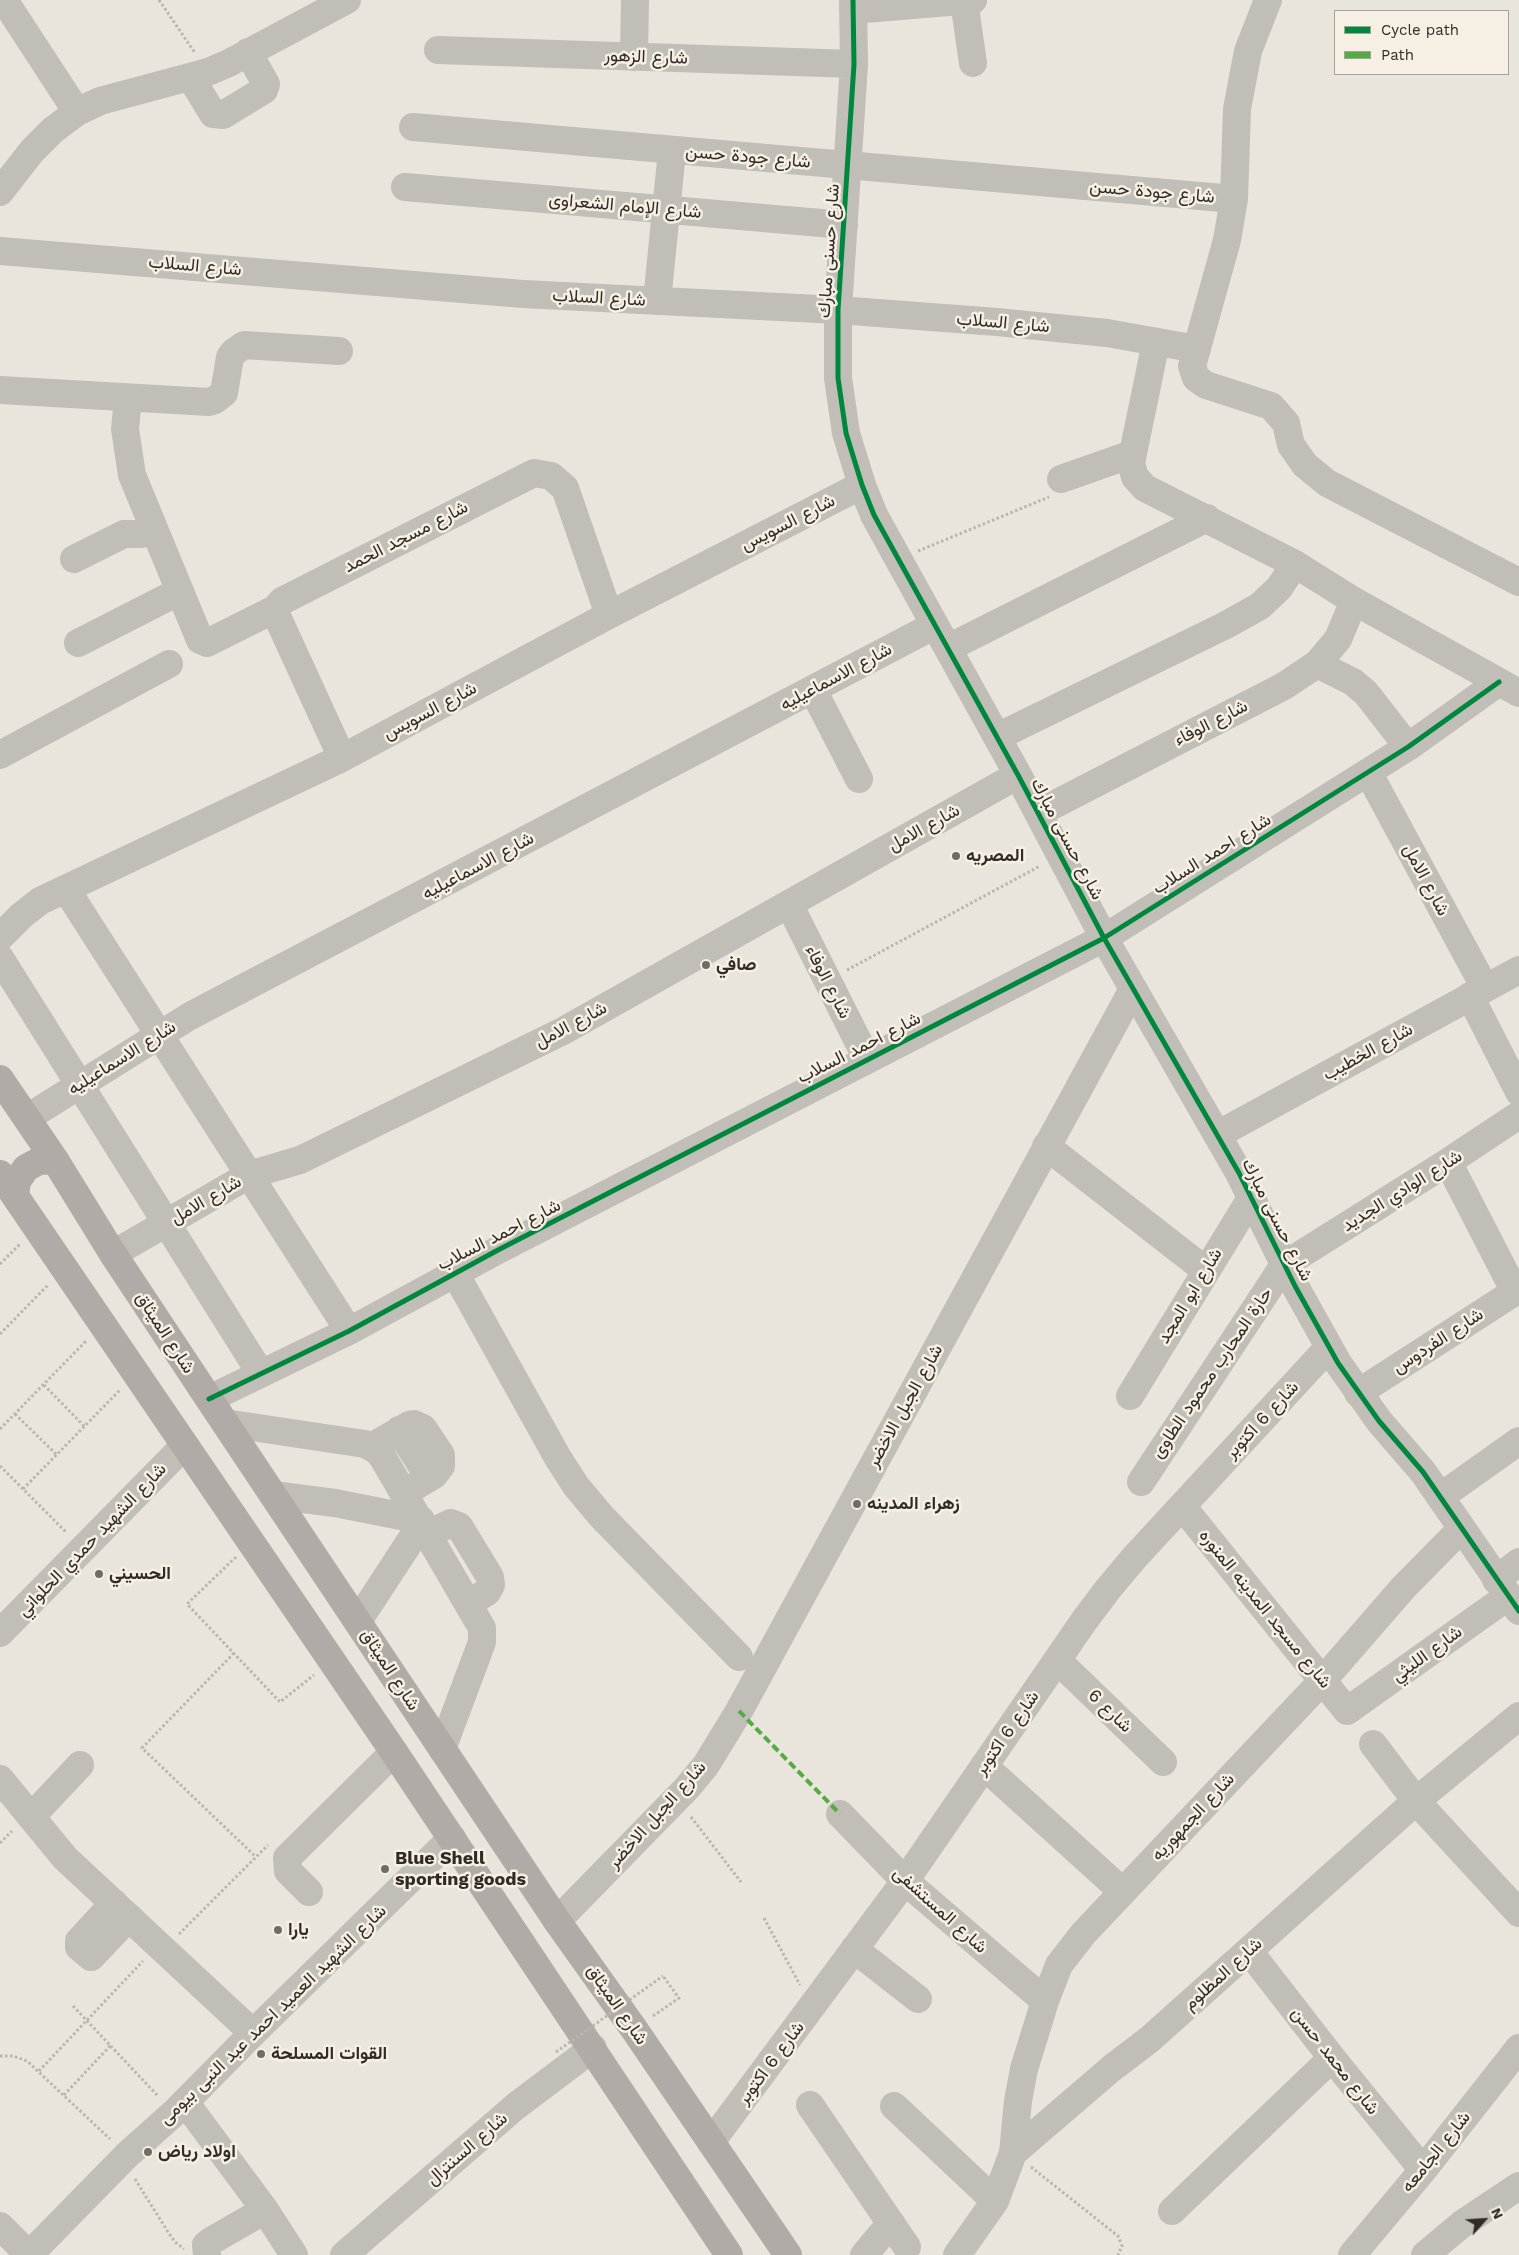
<!DOCTYPE html>
<html>
<head>
<meta charset="utf-8">
<style>
  body { margin:0 }
  #map { position:relative; width:1519px; height:2255px; overflow:hidden; background:#e9e5dd; font-family:"Work Sans",sans-serif }
  canvas { display:block }
  .legend { position:absolute; left:1334px; top:10px; width:175px; height:65px; box-sizing:border-box; background:#f6f0e4; border:1px solid #a7a198; margin:0; padding:6px 9px; list-style:none; font-size:15px; color:#312b26 }
  .legend li { display:flex; align-items:center; gap:10px; height:25px }
  .legend b { width:25px; border:1px solid #a7a198 }
  .north { position:absolute; left:1459px; top:2195px; width:50px; height:50px; -webkit-text-stroke:4px #f6f0e4; paint-order:stroke; rotate:64deg; font-size:14px; font-weight:700; line-height:20px; text-align:center; color:#312b26 }
  .north::after { content:''; display:block; margin:auto; width:18px; height:22px; background:#312b26; clip-path:polygon(50% 0,100% 100%,50% 72%,0 100%) }
</style>
</head>
<body>
<div id="map">
<canvas width="1519" height="2255"></canvas>
<ul class="legend">
<li><b style="height:6px;background:#00873e"></b>Cycle path</li>
<li><b style="height:6px;background:#54ab44"></b>Path</li>
</ul>
<div class="north">N</div>
</div>
<script>
const ctx = document.querySelector('canvas').getContext('2d');
ctx.lineJoin = 'round';
const toPath = rows => new Path2D(rows.map(r => 'M' + r).join(''));
function trace(path, color, width, dash) { ctx.strokeStyle = color; ctx.lineWidth = width; ctx.lineCap = dash ? 'butt' : 'round'; ctx.setLineDash(dash || []); ctx.stroke(path); }
function label(font, color, halo, rows, align = 'center') {
  ctx.font = font + ' "Work Sans",Vazirmatn,sans-serif'; ctx.lineWidth = 5; ctx.setLineDash([]); ctx.textBaseline = 'middle'; ctx.strokeStyle = halo; ctx.fillStyle = color; for (const [text, x, y, turn = 0] of rows) {
    ctx.save(); ctx.translate(x, y); ctx.rotate((+turn || 0) * Math.PI / 180); ctx.textAlign = isNaN(turn) ? turn : align; if (halo) ctx.strokeText(text, 0, 0); ctx.fillText(text, 0, 0); ctx.restore();
  }
}
const path = toPath([
  [159,0,195,53],
  [918,551,1049,497],
  [847,970,1040,866],
  [0,1264,20,1244],
  [0,1334,48,1285],
  [44,1385,85,1427],
  [15,1414,57,1455],
  [0,1429,87,1340],
  [0,1466,67,1533],
  [23,1489,120,1390],
  [236,1557,187,1604,280,1702,314,1675],
  [234,1653,142,1748,255,1856],
  [691,1817,741,1882],
  [0,1843,12,1831],
  [764,1918,800,1985],
  [179,1934,268,1845],
  [73,2006,158,2096],
  [653,2016,679,1998,663,1976],
  [0,2056,13,2056,27,2061,110,2139],
  [39,2071,143,1961],
  [64,2095,111,2045],
  [1031,2167,1118,2236,1122,2246,1118,2255],
  [135,2179,168,2232,175,2242,184,2249]
]);
const minor = toPath([
  [4,0,77,112],
  [853,0,854,64,838,310,838,378,846,433,862,485,874,515,890,544,1018,775,1104,938,1239,1173,1295,1286,1338,1363,1379,1421,1423,1472,1519,1611],
  [1268,0,1248,51,1237,109,1234,199,1227,240,1192,366,1196,378,1206,385,1271,406,1286,423,1291,445,1305,465,1327,483,1519,582],
  [964,1,973,63],
  [853,10,973,0],
  [438,50,854,64],
  [634,57,635,0],
  [191,78,213,114,223,115,264,90,266,84,248,52],
  [413,127,1234,199],
  [405,187,844,225],
  [0,192,32,151,53,130,77,112,100,101,208,72,229,63,347,0],
  [0,251,523,294,838,310,997,322,1107,333,1197,349],
  [657,301,672,151],
  [1156,342,1131,463,1135,477,1145,488,1295,564,1354,601,1519,693],
  [0,390,209,402,215,400,224,393,230,357,234,352,244,345,339,351],
  [128,398,125,429,132,475,200,640,207,643,275,609],
  [1061,479,1132,454],
  [74,559,124,534,141,534,153,529],
  [78,643,180,591],
  [948,648,1207,518],
  [1317,664,1353,682,1366,693,1408,747],
  [813,690,859,779],
  [997,737,1226,625,1260,606,1279,588,1295,564],
  [0,755,169,664],
  [342,758,276,614,275,609,282,601,534,473,551,476,565,488,609,615],
  [1368,772,1485,988],
  [1038,813,1284,686,1317,664,1338,639,1354,601],
  [66,889,349,1331],
  [789,904,867,1059],
  [0,937,21,916,40,901,342,758,609,615,862,485],
  [0,958,261,1374],
  [1470,996,1519,1092],
  [27,1118,190,1016,935,625],
  [1217,1135,1519,970],
  [1046,1146,1205,1270],
  [1448,1162,1515,1292],
  [113,1254,249,1175,300,1160,563,1031,1018,775],
  [455,1273,558,1458,576,1486,602,1517,739,1657],
  [1358,1393,1519,1289],
  [1130,1396,1251,1198],
  [209,1399,349,1331,498,1250,1104,938,1408,747,1499,682],
  [225,1423,365,1444,378,1451,383,1458,482,1628,482,1642,442,1749],
  [399,1430,429,1477],
  [371,1447,409,1425,414,1424,423,1428,441,1455,441,1466,434,1475,404,1493],
  [1141,1482,1284,1265,1448,1162,1519,1115],
  [273,1495,335,1503,421,1520],
  [1440,1497,1519,1441],
  [1182,1506,1347,1711,1507,1597],
  [428,1534,451,1523,459,1526,490,1577,491,1585,487,1592,469,1603],
  [1496,1580,1519,1562],
  [358,1621,422,1523],
  [0,1633,184,1446],
  [1057,1660,1163,1762],
  [1373,1744,1416,1801,1519,1913],
  [984,1766,1122,1891],
  [0,1779,65,1858,253,2033],
  [840,1814,905,1881,1045,2001],
  [31,1817,80,1765],
  [309,1892,288,1871,287,1858,394,1752],
  [114,1903,79,1941,79,1947,91,1957,129,1917],
  [557,1921,686,1789,706,1765,739,1711,1133,989],
  [854,1949,918,1999],
  [1249,1951,1332,2058,1423,2170],
  [185,2102,265,2210,294,2255],
  [810,2105,907,2247],
  [894,2106,995,2201],
  [711,2142,905,1881,1084,1621,1108,1589,1134,1558,1329,1347],
  [1013,2153,1018,2101,1024,2069,1045,2001,1059,1965,1083,1934,1323,1680,1403,1588,1461,1529],
  [1172,2211,1332,2058],
  [0,2226,29,2255],
  [29,2255,127,2155,174,2113,253,2033,452,1838],
  [207,2255,206,2245,211,2241,265,2210],
  [344,2255,516,2106,593,2048],
  [864,2255,891,2223],
  [957,2255,995,2201,1013,2153,1112,2068,1150,2039,1416,1801,1519,1716],
  [1352,2255,1423,2170,1519,2048],
  [1425,2255,1462,2224,1519,2186]
]);
const major = toPath([
  [0,1079,55,1160,113,1254,209,1399,557,1921,634,2029,788,2255],
  [0,1174,394,1752,729,2255],
  [15,1196,17,1181,26,1168,39,1161,55,1160]
]);
const pathBridge = toPath([
  [556,2052,663,1976]
]);
const quiet = toPath([
  [739,1711,840,1814]
]);
const cycleway = toPath([
  [853,0,854,64,838,310,838,378,846,433,862,485,874,515,890,544,1018,775,1104,938,1239,1173,1295,1286,1338,1363,1379,1421,1423,1472,1519,1611],
  [209,1399,349,1331,498,1250,1104,938,1408,747,1499,682]
]);
const markers = [
  [956,856,5,"#716c66"],
  [706,965,5,"#716c66"],
  [857,1504,5,"#716c66"],
  [99,1574,5,"#716c66"],
  [385,1869,5,"#716c66"],
  [278,1930,5,"#716c66"],
  [261,2054,5,"#716c66"],
  [148,2152,5,"#716c66"]
];
const streetNames = [
  ["شارع الزهور",646,57,2],
  ["شارع جودة حسن",748,157,5],
  ["شارع جودة حسن",1152,192,5],
  ["شارع الإمام الشعراوى",625,206,5],
  ["شارع حسنى مبارك",829,251,-86],
  ["شارع السلاب",195,266,5],
  ["شارع السلاب",599,298,3],
  ["شارع السلاب",1003,323,5],
  ["شارع السويس",788,523,-27],
  ["شارع مسجد الحمد",406,537,-27],
  ["شارع الاسماعيليه",836,677,-28],
  ["شارع السويس",430,711,-28],
  ["شارع الوفاء",1211,723,-27],
  ["شارع الامل",924,828,-29],
  ["شارع حسنى مبارك",1067,839,62],
  ["شارع احمد السلاب",1212,854,-32],
  ["شارع الاسماعيليه",478,866,-28],
  ["شارع الامل",1426,880,62],
  ["شارع الوفاء",828,982,63],
  ["شارع الامل",571,1025,-28],
  ["شارع احمد السلاب",859,1048,-27],
  ["شارع الخطيب",1368,1052,-29],
  ["شارع الاسماعيليه",122,1058,-32],
  ["شارع الوادي الجديد",1402,1191,-32],
  ["شارع الامل",206,1200,-30],
  ["شارع حسنى مبارك",1277,1220,63],
  ["شارع احمد السلاب",499,1235,-27],
  ["شارع ابو المجد",1190,1296,-59],
  ["شارع الميثاق",165,1333,57],
  ["شارع الفردوس",1438,1341,-33],
  ["حارة المحارب محمود الطاوى",1212,1373,-56],
  ["شارع الجبل الاخضر",905,1406,-61],
  ["شارع 6 اكتوبر",1262,1420,-47],
  ["شارع الشهيد حمدي الحلواني",92,1540,-46],
  ["شارع مسجد المدينه المنوره",1265,1609,51],
  ["شارع الليثي",1427,1654,-36],
  ["شارع الميثاق",390,1670,57],
  ["شارع 6",1110,1711,44],
  ["شارع 6 اكتوبر",1007,1733,-55],
  ["شارع الجبل الاخضر",657,1815,-48],
  ["شارع الجمهوريه",1193,1817,-47],
  ["شارع المستشفى",940,1910,42],
  ["شارع المظلوم",1223,1974,-42],
  ["شارع الميثاق",617,2005,55],
  ["شارع الشهيد العميد احمد عبد النبى بيومى",273,2015,-44],
  ["شارع محمد حسن",1335,2061,52],
  ["شارع 6 اكتوبر",771,2063,-53],
  ["شارع السنترال",467,2149,-41],
  ["شارع الجامعه",1436,2152,-51]
];
const poiNames = [
  ["المصريه",966,856],
  ["صافي",716,965],
  ["زهراء المدينه",867,1504],
  ["الحسيني",109,1574],
  ["Blue Shell",395,1859],
  ["sporting goods",395,1880],
  ["يارا",288,1930],
  ["القوات المسلحة",271,2054],
  ["اولاد رياض",158,2152]
];
trace(path, '#bab5af', 3, [2.5, 2.5]);
trace(minor, '#c1bdb7', 28);
trace(major, '#b0aba6', 28);
trace(pathBridge, '#bab5af', 3, [2.5, 2.5]);
trace(quiet, '#54ab44', 4, [8, 4]);
trace(cycleway, '#00873e', 5);
for (const [x, y, r, color] of markers) { const dot = new Path2D(); dot.arc(x, y, r, 0, 2 * Math.PI); ctx.fillStyle = color; ctx.fill(dot); trace(dot, '#f6f0e4', 2); }
label('18px', '#312b26', '#f6f0e4', streetNames);
label('bold 18px', '#312b26', '#f6f0e4', poiNames, 'left');
</script>
</body>
</html>
